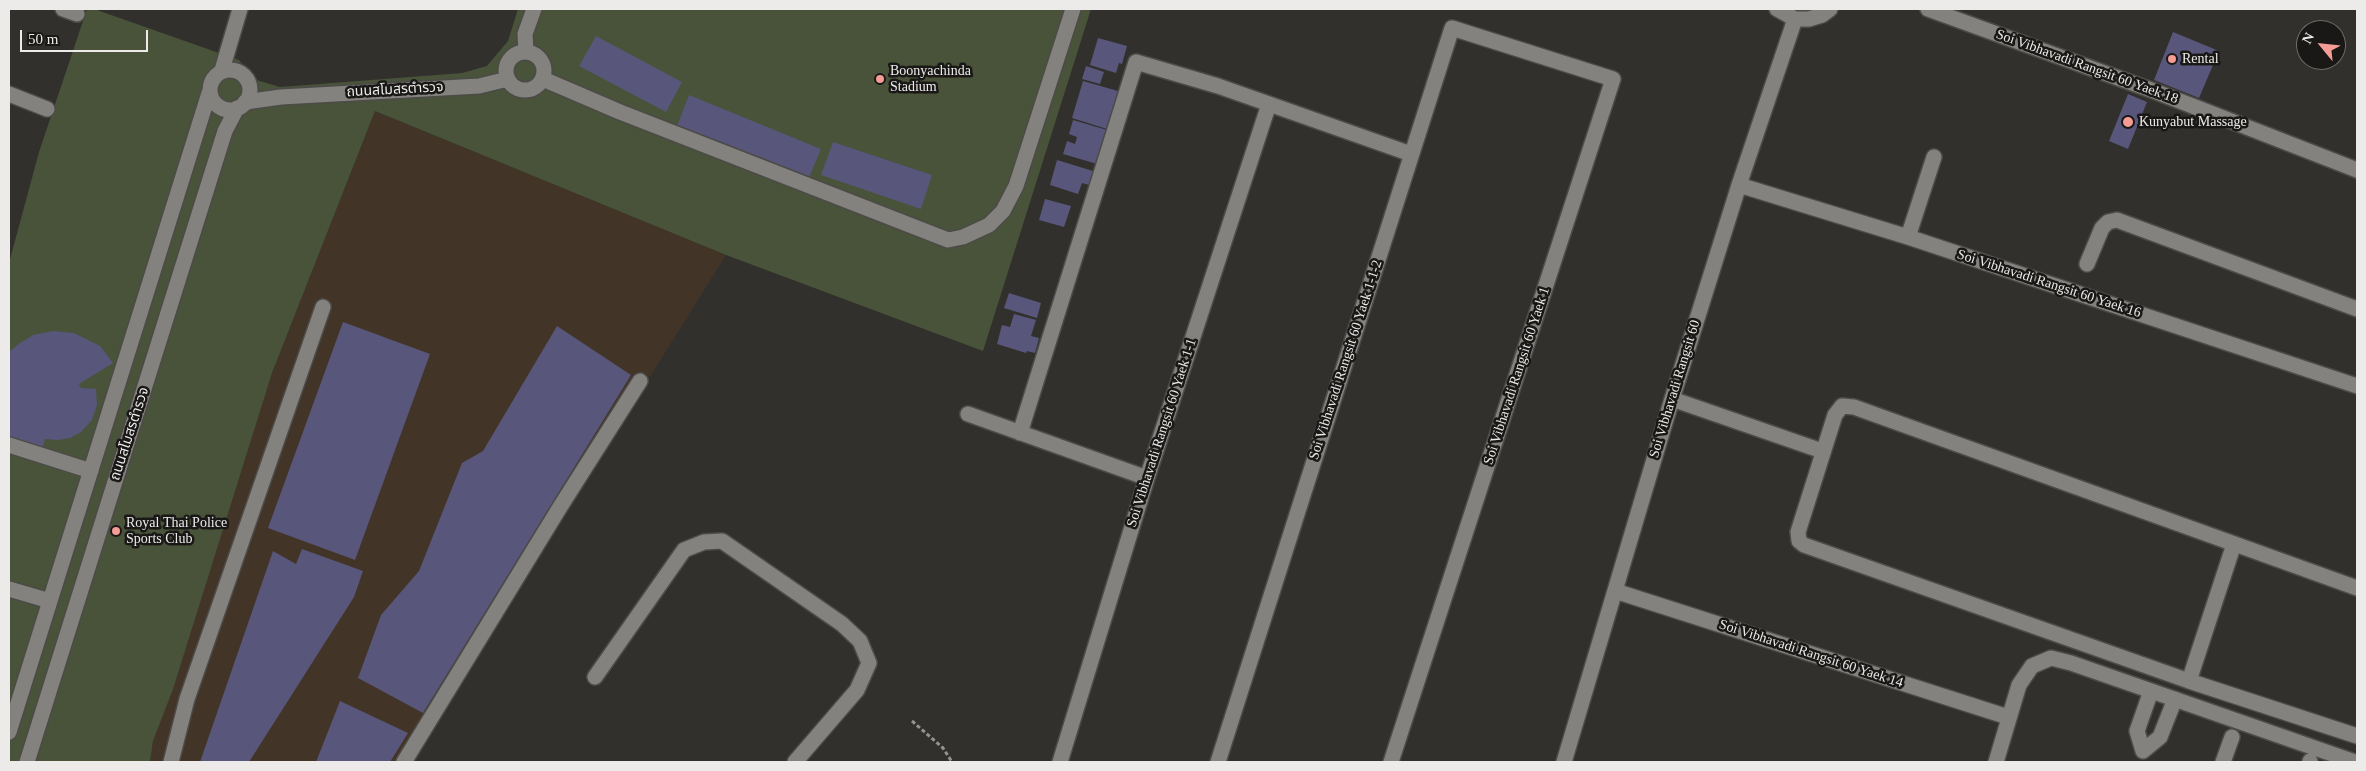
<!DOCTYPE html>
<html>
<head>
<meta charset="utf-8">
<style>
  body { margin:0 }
  #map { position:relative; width:2366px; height:771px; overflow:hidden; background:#31302c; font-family:"Times New Roman",serif }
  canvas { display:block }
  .frame { position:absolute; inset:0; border:10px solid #ecebe9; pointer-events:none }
  .north { position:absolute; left:2296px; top:20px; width:50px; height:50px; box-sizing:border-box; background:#191816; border:1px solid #6d6c6a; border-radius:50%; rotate:298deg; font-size:14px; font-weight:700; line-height:20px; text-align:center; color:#ecebe9 }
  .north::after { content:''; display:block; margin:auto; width:18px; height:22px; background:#f59c94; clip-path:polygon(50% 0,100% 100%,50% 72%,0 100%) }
  .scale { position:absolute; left:20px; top:30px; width:128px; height:22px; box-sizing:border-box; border:2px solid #ecebe9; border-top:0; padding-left:6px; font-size:15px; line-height:18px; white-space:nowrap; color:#ecebe9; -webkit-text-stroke:4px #191816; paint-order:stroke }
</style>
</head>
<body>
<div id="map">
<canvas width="2366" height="771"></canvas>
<div class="frame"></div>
<div class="north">N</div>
<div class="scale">50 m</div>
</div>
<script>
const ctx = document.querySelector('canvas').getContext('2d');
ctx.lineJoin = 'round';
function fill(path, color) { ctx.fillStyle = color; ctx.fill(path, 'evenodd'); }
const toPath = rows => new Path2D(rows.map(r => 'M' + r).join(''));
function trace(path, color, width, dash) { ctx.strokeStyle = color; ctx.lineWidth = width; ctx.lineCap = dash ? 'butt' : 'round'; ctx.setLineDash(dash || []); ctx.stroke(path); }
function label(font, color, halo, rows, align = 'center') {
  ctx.font = font + ' "Times New Roman","Noto Sans Thai",serif'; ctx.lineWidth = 5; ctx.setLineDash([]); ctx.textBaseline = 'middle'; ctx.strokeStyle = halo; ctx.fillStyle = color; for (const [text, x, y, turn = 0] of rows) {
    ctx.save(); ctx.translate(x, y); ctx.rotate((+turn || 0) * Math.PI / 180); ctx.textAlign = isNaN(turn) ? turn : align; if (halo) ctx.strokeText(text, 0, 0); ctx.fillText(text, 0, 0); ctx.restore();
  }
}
const commercial = toPath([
  [375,111,726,255,409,762,150,762,153,741,272,373]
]);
const green = toPath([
  [87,9,94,9,239,60,253,79,280,87,462,73,487,66,508,41,518,9,1091,9,983,351,726,255,375,111,272,373,173,689,153,741,150,762,9,762,9,263,39,152]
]);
const building = toPath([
  [2173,32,2219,51,2199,98,2154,80],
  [596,36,682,82,666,112,579,66],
  [1098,38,1127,46,1122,64,1119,63,1116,73,1090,65],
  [1086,66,1104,72,1100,84,1082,79],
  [1083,81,1118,91,1107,129,1072,118],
  [2128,94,2147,102,2128,149,2109,141],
  [689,95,821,149,808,180,677,126],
  [1073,120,1107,130,1097,164,1063,154,1067,141,1075,144,1077,137,1069,134],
  [833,142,932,175,921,209,821,175],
  [1057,160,1093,171,1089,185,1082,183,1078,194,1050,185],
  [1045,199,1071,206,1064,227,1039,220],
  [1009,293,1041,303,1037,318,1004,308],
  [1014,314,1036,320,1031,336,1039,338,1035,353,1027,351,1026,353,997,344,1002,325,1010,327],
  [343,322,430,354,355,560,268,528],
  [557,326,631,375,423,713,358,678,381,615,419,571,462,463,483,451],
  [53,331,74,333,100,346,113,363,79,384,81,388,96,389,97,405,92,420,81,432,70,438,58,440,45,439,42,450,9,441,9,352,20,343,33,335],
  [302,549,363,571,354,597,249,762,200,762,273,551,296,564],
  [340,701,408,733,390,762,316,762]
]);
const path = toPath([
  [912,721,943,748,952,762]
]);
const minor = toPath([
  [63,9,77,14],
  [1777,9,1795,19,1809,19,1822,15,1830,9],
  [1928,9,2154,91,2357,170],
  [526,52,525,34,534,9],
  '506 71a19 19 0 1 1 38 0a19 19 0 1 1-38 0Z',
  '210 90a20 20 0 1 1 40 0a20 20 0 1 1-40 0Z',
  [222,70,240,9],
  [543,79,620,112,948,240,963,237,989,225,1003,211,1016,186,1073,9],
  [9,94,47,109],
  [245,102,281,97,479,86,508,79],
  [1739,185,1908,237,2357,386],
  [1908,237,1934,157],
  [2087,264,2102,228,2108,222,2117,220,2357,309],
  [1672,399,1822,451],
  [968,414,1147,478],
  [1020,433,1136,62,1218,86,1411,154],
  [9,445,91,471],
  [2357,588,1854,407,1842,406,1835,415,1798,532,1799,541,1804,545,2189,681,2357,736],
  [9,589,50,601],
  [1615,591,2008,717],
  [595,677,684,550,704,542,722,541,842,624,860,641,869,663,857,690,795,762],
  [2189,681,2234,544],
  [2151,691,2137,731,2143,751,2160,737,2175,699],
  [9,732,209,93],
  [27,762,225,131,237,108],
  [171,762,187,699,323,307],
  [404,762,560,507,640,381],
  [1060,762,1147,478,1269,104],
  [1218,762,1452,28,1613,79,1391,762],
  [1564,762,1672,399,1739,185,1795,19],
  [1996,762,2019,685,2032,666,2051,658,2071,663,2355,762],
  [2223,762,2232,737],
  [2310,762,2310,761]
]);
const markers = [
  [2172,59,5,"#f59c94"],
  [880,79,5,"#f59c94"],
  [2128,122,6,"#f59c94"],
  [116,531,5,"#f59c94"]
];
const poiNames = [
  ["Rental",2182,59],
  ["Boonyachinda",890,71],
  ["Stadium",890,87],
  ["Kunyabut Massage",2139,122],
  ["Royal Thai Police",126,523],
  ["Sports Club",126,539]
];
const streetNames = [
  ["Soi Vibhavadi Rangsit 60 Yaek 18",2087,67,20],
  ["ถนนสโมสรตำรวจ",395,90,-3],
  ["Soi Vibhavadi Rangsit 60 Yaek 16",2049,284,18],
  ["Soi Vibhavadi Rangsit 60 Yaek 1-1-2",1346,360,-72],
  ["Soi Vibhavadi Rangsit 60 Yaek 1",1517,376,-72],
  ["Soi Vibhavadi Rangsit 60",1675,389,-73],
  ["Soi Vibhavadi Rangsit 60 Yaek 1-1",1162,433,-72],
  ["ถนนสโมสรตำรวจ",130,434,-72],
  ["Soi Vibhavadi Rangsit 60 Yaek 14",1811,654,18]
];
fill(commercial, '#423427');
fill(green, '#48533a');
fill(building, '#58567a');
trace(minor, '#4c4b48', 18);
trace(path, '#949390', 3, [4, 2.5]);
trace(minor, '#84827e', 15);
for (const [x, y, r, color] of markers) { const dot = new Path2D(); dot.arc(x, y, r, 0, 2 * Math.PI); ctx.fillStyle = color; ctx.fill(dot); trace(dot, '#191816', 2); }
label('14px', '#ecebe9', '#191816', poiNames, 'left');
label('14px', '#ecebe9', '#191816', streetNames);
</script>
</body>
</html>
